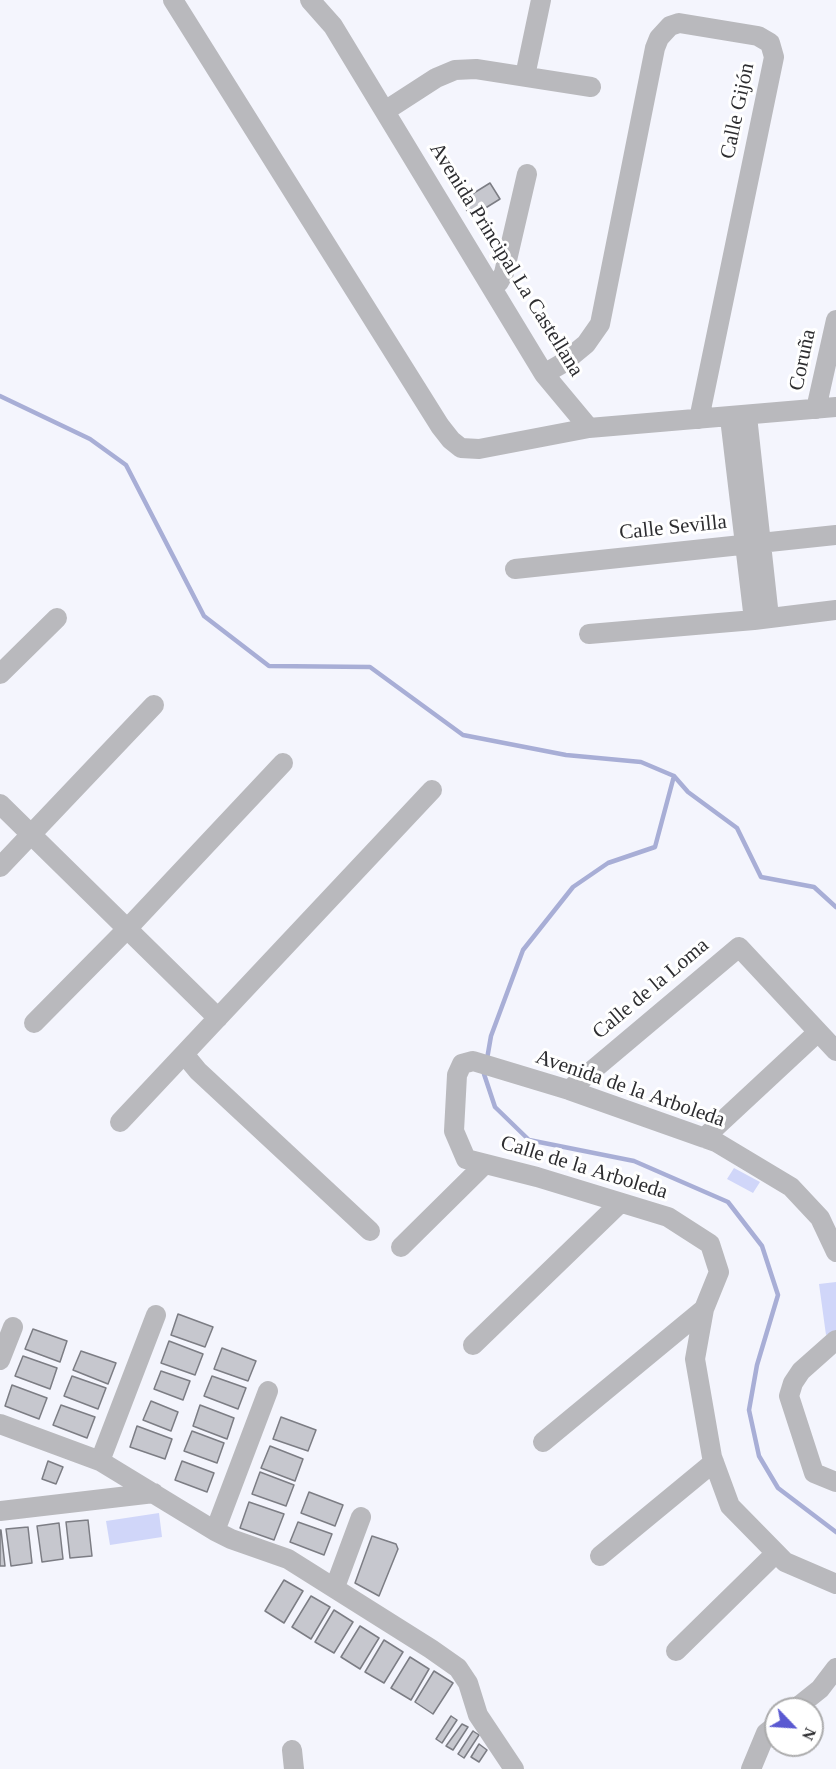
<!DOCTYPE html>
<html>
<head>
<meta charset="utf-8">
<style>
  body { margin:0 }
  #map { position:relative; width:836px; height:1769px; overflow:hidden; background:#f4f5fd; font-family:"Times New Roman",serif }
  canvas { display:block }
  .north { position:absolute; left:764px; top:1697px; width:60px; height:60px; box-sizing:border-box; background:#fff; border:2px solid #ababac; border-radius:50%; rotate:115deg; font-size:16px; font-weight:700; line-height:24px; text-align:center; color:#2d2d30 }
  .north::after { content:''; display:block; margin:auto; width:21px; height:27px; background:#5a59d1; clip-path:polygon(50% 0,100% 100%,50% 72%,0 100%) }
</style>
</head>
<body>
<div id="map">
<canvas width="836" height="1769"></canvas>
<div class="north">N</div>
</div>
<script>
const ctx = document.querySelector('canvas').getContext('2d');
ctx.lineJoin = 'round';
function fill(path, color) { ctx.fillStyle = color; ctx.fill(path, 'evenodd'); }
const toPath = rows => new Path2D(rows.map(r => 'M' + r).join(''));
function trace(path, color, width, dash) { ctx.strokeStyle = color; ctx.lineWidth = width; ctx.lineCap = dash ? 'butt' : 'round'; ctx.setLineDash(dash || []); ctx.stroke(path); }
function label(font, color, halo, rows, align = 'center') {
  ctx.font = font + ' "Times New Roman",serif'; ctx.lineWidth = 6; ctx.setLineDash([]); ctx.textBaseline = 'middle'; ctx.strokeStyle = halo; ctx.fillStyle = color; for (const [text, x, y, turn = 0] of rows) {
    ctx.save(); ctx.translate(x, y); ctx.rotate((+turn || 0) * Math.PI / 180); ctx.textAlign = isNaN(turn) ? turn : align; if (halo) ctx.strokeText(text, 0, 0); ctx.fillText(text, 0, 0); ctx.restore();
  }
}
const green = toPath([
  [734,1168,760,1182,753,1193,727,1179],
  [836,1282,836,1331,826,1335,819,1284],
  [159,1513,162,1537,110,1545,106,1521]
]);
const stream = toPath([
  [0,396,90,439,126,465,204,616,269,666,370,667,463,735,566,755,641,762,674,776,688,792,737,828,761,877,814,887,836,907],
  [487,1059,491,1036,523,950,573,887,608,863,655,847,674,776],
  [484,1070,484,1074,495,1107,529,1140,634,1161,728,1202,762,1246,778,1295,757,1365,749,1410,759,1456,778,1488,836,1532]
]);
const building = toPath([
  [490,183,500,199,471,217,461,201,490,183],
  [178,1314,213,1327,205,1347,171,1335,178,1314],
  [33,1329,67,1341,60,1362,25,1349,33,1329],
  [169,1341,203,1354,195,1375,161,1363,169,1341],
  [222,1348,256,1361,248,1381,214,1369,222,1348],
  [81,1351,116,1363,108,1384,73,1370,81,1351],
  [23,1356,57,1368,50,1389,15,1376,23,1356],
  [161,1371,190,1381,183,1400,154,1389,161,1371],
  [72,1376,106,1388,98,1409,64,1396,72,1376],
  [212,1376,246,1388,238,1409,204,1396,212,1376],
  [12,1385,47,1398,39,1419,5,1406,12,1385],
  [151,1401,178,1412,171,1431,143,1420,151,1401],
  [61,1405,95,1417,87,1438,53,1425,61,1405],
  [200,1405,234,1418,227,1439,193,1426,200,1405],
  [281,1417,316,1430,308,1451,273,1439,281,1417],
  [137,1426,172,1439,165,1459,130,1447,137,1426],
  [192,1431,224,1443,217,1463,184,1451,192,1431],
  [270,1446,303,1459,295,1481,261,1468,270,1446],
  [48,1461,63,1467,56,1484,42,1479,48,1461],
  [182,1461,214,1473,207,1492,175,1480,182,1461],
  [260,1472,294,1485,286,1506,252,1494,260,1472],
  [309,1492,343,1505,335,1526,301,1513,309,1492],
  [249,1502,284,1514,274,1540,240,1528,249,1502],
  [88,1520,92,1556,70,1558,66,1522,88,1520],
  [298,1522,332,1534,324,1555,290,1542,298,1522],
  [59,1523,63,1559,42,1562,37,1526,59,1523],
  [28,1527,32,1563,11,1566,6,1529,28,1527],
  [1,1530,5,1566,0,1566,0,1530,1,1530],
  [372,1536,396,1544,398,1549,379,1596,355,1583,372,1536],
  [284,1580,303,1591,284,1623,265,1611,284,1580],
  [311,1596,330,1607,311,1639,292,1627,311,1596],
  [334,1610,353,1622,334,1653,315,1642,334,1610],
  [360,1626,379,1638,360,1669,341,1657,360,1626],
  [384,1640,403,1652,384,1683,365,1672,384,1640],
  [410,1657,429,1669,411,1700,391,1688,410,1657],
  [434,1671,453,1683,433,1714,415,1702,434,1671],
  [451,1716,457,1720,442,1743,436,1739,451,1716],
  [462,1724,468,1727,453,1750,446,1746,462,1724],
  [473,1731,479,1735,464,1758,458,1754,473,1731],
  [479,1744,487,1750,479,1762,471,1757,479,1744]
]);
const minor = toPath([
  [173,0,440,426,451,440,461,448,479,449,589,428,836,407],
  [310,0,333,26,544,374,589,428],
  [525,76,541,0],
  [385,111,436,78,455,70,476,69,591,87],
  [492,288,499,282,504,273,527,174],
  [544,374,563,363,586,344,600,324,655,48,659,38,670,26,679,23,758,36,770,43,774,57,699,419],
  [816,409,836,320],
  [747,416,769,617],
  [730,418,754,620],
  [515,569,836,535],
  [589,634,754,620,836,610],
  [0,674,57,618],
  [0,804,218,1018],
  [0,867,154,705],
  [34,1023,127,929,283,763],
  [184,1054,198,1071,370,1231],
  [569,1090,739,947,836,1051],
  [120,1122,432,790],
  [704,1138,818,1032],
  [401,1247,485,1164],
  [836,1252,820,1218,791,1187,716,1142,569,1090,473,1061,462,1064,457,1075,454,1131,466,1159,537,1177,668,1217,710,1244,719,1272,704,1309,695,1359,712,1457,730,1506,785,1562,836,1584],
  [836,1340,801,1371,793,1383,789,1396,814,1473,836,1482],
  [473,1345,620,1203],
  [0,1360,13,1327],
  [0,1424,100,1461,215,1531,231,1539,288,1559,431,1649,458,1668,468,1683,478,1715,514,1769],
  [543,1442,704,1309],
  [100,1461,156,1315],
  [0,1511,154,1493],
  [215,1531,268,1391],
  [600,1556,714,1462],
  [335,1587,361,1517],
  [676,1651,776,1553],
  [795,1709,820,1689,836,1668],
  [292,1750,294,1769],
  [751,1769,766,1733,776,1725]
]);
const streetNames = [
  ["Calle Gijón",738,111,-78],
  ["Avenida Principal La Castellana",506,260,58],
  ["Coruña",803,360,-78],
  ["Calle Sevilla",673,528,-6],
  ["Calle de la Loma",651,989,-40],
  ["Avenida de la Arboleda",630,1089,19],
  ["Calle de la Arboleda",584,1168,17]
];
fill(green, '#d0d6f9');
trace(stream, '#a8aed6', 4.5);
fill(building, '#c6c7ce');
trace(building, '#7c7d84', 1.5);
trace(minor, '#b9b9bd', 20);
label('21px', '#2d2d30', '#fff', streetNames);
</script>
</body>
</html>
